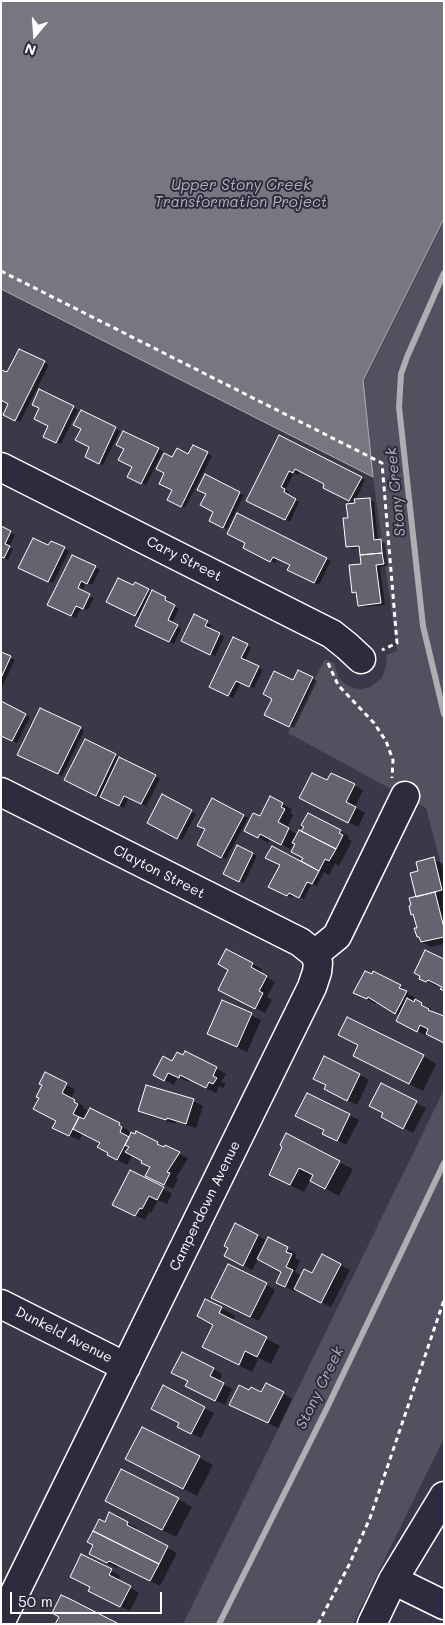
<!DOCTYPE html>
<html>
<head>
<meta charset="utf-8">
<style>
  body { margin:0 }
  #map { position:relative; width:445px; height:1625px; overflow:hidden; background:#3c3749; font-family:Mali,sans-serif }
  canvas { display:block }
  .frame { position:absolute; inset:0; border:2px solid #fff; pointer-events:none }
  .north { position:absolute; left:10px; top:10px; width:50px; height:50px; -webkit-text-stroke:4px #2f2a3d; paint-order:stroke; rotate:198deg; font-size:14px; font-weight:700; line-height:20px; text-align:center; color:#fff }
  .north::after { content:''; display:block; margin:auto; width:18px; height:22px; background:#fff; clip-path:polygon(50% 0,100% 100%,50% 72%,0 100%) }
  .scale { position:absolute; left:10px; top:1592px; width:152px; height:22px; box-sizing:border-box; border:2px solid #fff; border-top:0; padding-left:6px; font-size:15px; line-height:18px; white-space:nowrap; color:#fff; -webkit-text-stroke:4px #2f2a3d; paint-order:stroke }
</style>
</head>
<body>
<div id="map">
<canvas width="445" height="1625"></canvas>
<div class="frame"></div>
<div class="north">N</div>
<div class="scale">50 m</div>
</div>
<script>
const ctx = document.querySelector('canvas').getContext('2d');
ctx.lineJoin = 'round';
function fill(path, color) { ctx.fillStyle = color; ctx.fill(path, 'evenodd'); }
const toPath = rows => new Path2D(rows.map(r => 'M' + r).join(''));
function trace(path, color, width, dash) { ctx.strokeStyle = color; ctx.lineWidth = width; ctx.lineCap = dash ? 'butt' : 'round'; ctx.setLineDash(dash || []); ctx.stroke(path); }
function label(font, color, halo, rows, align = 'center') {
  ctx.font = font + ' Mali,sans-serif'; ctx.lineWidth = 4; ctx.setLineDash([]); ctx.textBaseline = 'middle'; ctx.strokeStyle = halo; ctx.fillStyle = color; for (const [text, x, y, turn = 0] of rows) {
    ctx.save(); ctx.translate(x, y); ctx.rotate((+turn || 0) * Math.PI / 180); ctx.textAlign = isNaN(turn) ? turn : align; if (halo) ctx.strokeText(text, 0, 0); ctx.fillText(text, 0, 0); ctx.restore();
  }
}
const green = toPath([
  [1,1,444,1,444,876,426,808,288,733,325,659,334,663,339,678,345,684,353,688,361,689,370,687,382,678,387,663,386,655,397,651,373,477,1,289],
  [444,1090,444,1438,353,1624,183,1624]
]);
const water = toPath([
  [1,1,444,1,444,218,363,380,373,477,1,289,1,1]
]);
const shadow = toPath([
  [20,350,49,365,20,422,4,414,10,403],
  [40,391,78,410,61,444,49,439,50,426,41,408],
  [81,411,120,431,103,465,86,456,91,447,82,429],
  [280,437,365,480,355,501,369,499,374,502,378,540,385,543,388,566,380,567,385,605,363,607,359,605,358,595,353,592,363,565,361,548,352,549,348,547,349,519,357,504,329,490,326,484,300,471,298,475,294,473,285,490,289,492,287,496,299,502,290,522,252,503],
  [158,449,163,451,146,485,129,476,134,467],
  [207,453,212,456,185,508,173,502,173,459],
  [206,476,244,495,227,529,215,523,215,511],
  [1,520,4,522,2,528,15,535,9,547,13,549,8,560,1,556],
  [51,542,69,551,53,583,24,570,49,547],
  [249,550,326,559,331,561,319,585,293,572,291,565,278,558,275,563],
  [95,567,100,570,92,585,86,582,82,592,94,598,88,610,81,608,76,618,53,607],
  [134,587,148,590,165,598,170,601,169,604,179,609,172,623,181,629,174,644,141,628,141,618,112,604],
  [194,615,211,625,209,629,224,637,215,656,187,643],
  [247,645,251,648,245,661,263,670,254,688,241,682,233,698,215,689],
  [1,653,15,660,1,689],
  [312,678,317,681,294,728,270,717,293,682],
  [25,715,30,717,17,743,1,735],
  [80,728,84,731,62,776,23,757],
  [85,740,160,779,146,806,129,797,124,808,70,782],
  [327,782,354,785,363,790,355,807,365,813,358,827,309,802],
  [163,796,196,814,182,840,149,822],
  [213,799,248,818,226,859,198,844,206,829],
  [282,804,292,809,290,813,293,815,287,828,298,835,302,833,306,826,340,831,349,836,348,839,352,841,339,866,335,863,329,875,324,872,317,886,312,883,304,899,294,894,292,898,270,886,281,865,307,866,309,864,296,844,294,843,290,849,270,838,268,843,246,831,260,817],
  [238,846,257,856,244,883,225,873],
  [433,859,443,864,444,868,444,944,431,947,422,942,421,939,418,937,418,929,415,916,412,914,417,898,419,872],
  [227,950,262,969,260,973,275,982,267,997,272,1000,265,1013,229,995,230,970],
  [374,973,409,992,408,994,415,998,414,1000,431,1009,427,1036,407,1026,400,1015,377,1002,376,1004,355,993],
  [422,976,438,984,436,986,421,978],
  [223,1002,261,1020,247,1052,209,1034],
  [423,1056,436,1064,423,1091,368,1063],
  [172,1063,216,1068,226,1074,221,1082,226,1084,223,1088,219,1086,216,1093,190,1080,188,1082,178,1077,174,1085,155,1074],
  [360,1075,369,1080,357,1105,335,1094,327,1085],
  [66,1084,75,1090,71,1099,84,1106,83,1108,87,1110,82,1120,119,1124,131,1133,157,1143,188,1158,176,1178,178,1179,173,1189,156,1180,151,1167,144,1161,132,1155,127,1165,108,1155,110,1153,101,1143,83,1133,79,1140,63,1133,57,1121,44,1114],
  [381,1085,426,1108,413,1133,391,1122,384,1113],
  [308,1094,359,1120,346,1145,333,1138,325,1130],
  [193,1101,203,1106,196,1128,176,1122,176,1124,149,1116,140,1111],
  [284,1146,339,1162,353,1169,339,1196,310,1180,304,1192,284,1182],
  [163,1188,172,1194,167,1204,158,1200,151,1213,149,1212,145,1220,123,1209],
  [258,1236,267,1241,268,1239,297,1254,295,1258,300,1261,295,1272,302,1276,340,1265,350,1270,331,1307,296,1289,295,1292,277,1282,283,1272,258,1259,252,1270,235,1261],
  [266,1284,275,1290,259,1321,222,1303],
  [221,1308,235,1316,232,1321,280,1346,271,1364,259,1358,252,1372,217,1354,215,1325,199,1316],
  [213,1369,222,1374,219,1382,232,1389,225,1405,196,1391],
  [164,1387,214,1413,201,1438,188,1432,180,1423],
  [250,1391,262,1394,283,1393,292,1399,278,1428,230,1405],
  [142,1428,213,1465,197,1496,140,1467],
  [178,1499,192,1507,176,1537,120,1508],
  [105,1523,128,1523,137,1528,136,1531,177,1553,160,1586,118,1565,117,1568,100,1559,95,1545],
  [111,1570,120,1576,118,1581,139,1593,130,1611,99,1596]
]);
const stream = toPath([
  [444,273,407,357,401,374,399,407,423,626,444,714],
  [219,1624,326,1410,444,1163]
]);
const building = toPath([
  [19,349,45,361,15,421,3,415,8,404,1,400,1,370,7,372,19,349],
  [39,389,74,406,56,443,43,437,48,426,34,419,39,408,32,405,39,389],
  [81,410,116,427,99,464,85,457,89,447,75,440,81,429,73,425,81,410],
  [123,431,159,448,141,484,127,477,132,467,118,460,124,449,116,445,123,431],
  [279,435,362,477,349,501,323,488,324,484,295,469,293,473,289,471,281,487,285,489,284,492,296,499,285,520,246,501,279,435],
  [193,445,208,452,181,507,167,500,172,490,159,484,164,473,156,469,164,453,172,457,177,448,188,454,193,445],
  [205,474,240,492,223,528,209,521,213,512,200,505,206,494,197,490,205,474],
  [370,498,374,540,381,539,382,553,360,555,359,546,346,547,343,518,348,518,346,504,355,503,354,499,370,498],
  [237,513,327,558,314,583,287,570,290,565,273,557,270,562,243,548,245,543,227,534,237,513],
  [1,526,11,531,5,544,10,546,4,558,1,557,1,526],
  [33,538,48,545,51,541,65,547,48,582,18,568,33,538],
  [382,553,384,564,376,565,381,603,358,606,356,592,352,593,349,565,361,564,360,555,382,553],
  [72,555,96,566,87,584,81,581,78,588,90,594,83,609,76,606,71,616,47,605,72,555],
  [118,578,133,585,135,582,149,589,135,616,106,602,118,578],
  [152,590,166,597,165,600,175,605,168,620,178,625,169,642,135,626,152,590],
  [194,614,208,621,205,626,220,633,210,655,181,641,194,614],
  [233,637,248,644,241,658,259,666,249,687,236,681,228,696,209,687,233,637],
  [1,652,11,656,1,678,1,652],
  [298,670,313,677,289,727,264,715,272,699,263,694,274,671,293,680,298,670],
  [1,701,26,714,12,741,1,736,1,701],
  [40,708,81,727,58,774,17,755,40,708],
  [85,739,116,754,96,796,64,780,85,739],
  [119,757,156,775,141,804,124,796,119,806,100,797,119,757],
  [312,773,327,780,331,773,355,784,346,802,356,807,348,823,299,798,312,773],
  [162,794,192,810,177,839,147,823,162,794],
  [270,796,283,803,281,807,285,809,278,822,289,828,281,845,260,834,258,838,244,831,253,813,260,816,270,796],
  [212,798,244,815,221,858,197,845,205,829,197,826,212,798],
  [308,813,341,830,339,833,343,835,336,849,301,831,304,827,301,825,308,813],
  [299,830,336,849,329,861,325,859,319,871,301,861,303,858,291,852,295,844,292,843,299,830],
  [237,845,253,853,239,882,223,874,237,845],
  [272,846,319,871,312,884,307,882,299,898,289,893,287,896,268,887,280,865,265,858,272,846],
  [434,857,442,890,416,897,410,873,418,871,416,862,434,857],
  [435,892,444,928,444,937,421,942,419,937,417,937,414,928,417,928,413,914,411,915,409,906,411,905,409,898,435,892],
  [226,949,253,963,251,967,267,976,259,991,263,993,255,1009,218,990,228,970,218,964,226,949],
  [425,950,444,959,444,991,440,989,442,987,428,980,426,982,419,979,420,976,414,973,425,950],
  [365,971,372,974,373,971,401,985,399,988,407,991,395,1014,368,997,367,999,353,993,365,971],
  [407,998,414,1002,415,999,422,1003,421,1005,429,1009,428,1010,444,1016,444,1043,426,1034,428,1029,420,1025,417,1032,396,1021,407,998],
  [222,1000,252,1013,237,1047,207,1034,222,1000],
  [347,1017,424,1055,409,1084,353,1056,358,1045,338,1035,347,1017],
  [185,1051,217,1067,213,1076,217,1078,213,1084,209,1082,206,1088,180,1075,179,1078,168,1073,164,1081,153,1075,163,1056,172,1061,177,1052,183,1055,185,1051],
  [324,1056,360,1074,347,1101,324,1089,326,1085,313,1079,324,1056],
  [45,1072,67,1083,62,1093,75,1100,74,1102,78,1104,73,1114,79,1117,69,1136,52,1128,56,1121,33,1109,39,1098,36,1097,42,1085,39,1084,45,1072],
  [381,1083,417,1101,403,1129,381,1117,383,1113,369,1106,381,1083],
  [146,1085,194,1099,186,1124,167,1118,166,1120,138,1111,146,1085],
  [307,1093,350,1114,337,1141,322,1134,324,1130,295,1116,307,1093],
  [90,1108,120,1123,119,1125,122,1127,120,1132,129,1137,117,1160,107,1155,108,1153,97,1147,100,1143,73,1129,79,1117,84,1119,90,1108],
  [136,1131,158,1142,157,1144,164,1147,165,1145,180,1152,167,1172,170,1173,164,1185,145,1176,150,1167,141,1163,142,1161,125,1152,129,1147,125,1145,129,1137,131,1132,135,1134,136,1131],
  [286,1133,340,1161,325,1189,310,1181,313,1175,299,1168,290,1185,269,1175,282,1147,280,1145,286,1133],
  [130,1170,164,1187,157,1200,149,1196,142,1209,140,1208,135,1216,112,1205,130,1170],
  [235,1223,258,1235,243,1266,224,1256,228,1248,224,1246,235,1223],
  [268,1237,288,1247,286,1252,292,1254,286,1267,293,1270,285,1287,276,1283,281,1272,257,1259,268,1237],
  [322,1254,341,1264,321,1303,294,1289,304,1269,312,1273,322,1254],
  [228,1264,267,1283,250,1317,211,1298,228,1264],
  [205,1299,222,1307,219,1313,267,1337,257,1357,245,1351,239,1365,202,1347,213,1325,197,1316,205,1299],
  [182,1352,214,1368,210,1376,224,1383,215,1401,185,1386,188,1381,171,1373,182,1352],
  [266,1383,284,1392,268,1423,229,1405,239,1385,249,1390,251,1387,261,1392,266,1383],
  [163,1385,205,1407,191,1434,177,1427,179,1423,151,1409,163,1385],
  [142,1427,200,1456,183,1489,125,1459,142,1427],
  [121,1469,179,1498,162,1530,105,1501,121,1469],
  [109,1512,128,1522,127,1525,168,1546,159,1564,93,1531,99,1519,105,1522,109,1512],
  [93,1531,159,1564,150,1581,109,1561,107,1563,89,1554,93,1545,87,1542,93,1531],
  [81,1554,112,1569,109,1575,131,1586,120,1607,88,1591,90,1587,70,1577,81,1554],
  [61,1595,68,1598,119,1624,55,1624,59,1617,52,1613,61,1595]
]);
const path = toPath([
  [1,271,382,463,397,643,382,650],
  [328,663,338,685,374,723,386,741,393,760,392,778],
  [318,1624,349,1565,370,1518,444,1300]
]);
const minor = toPath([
  [1,467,332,634,347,646,361,659],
  [1,792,300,942,315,954],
  [1,1304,126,1367],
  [393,1580,444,1605],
  [1,1621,312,987,317,972,318,963,315,954,337,936,405,796],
  [372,1624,393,1580,444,1496]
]);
const streetNames = [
  ["Cary Street",184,559,27],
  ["Clayton Street",159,872,27],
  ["Camperdown Avenue",205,1206,-64],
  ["Dunkeld Avenue",64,1335,27]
];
const waterNames = [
  ["Upper Stony Creek",241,185],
  ["Transformation Project",241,202],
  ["Stony Creek",396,492,-96],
  ["Stony Creek",320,1388,-64]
];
fill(green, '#555060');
fill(water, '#797682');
trace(water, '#afadb4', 1);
fill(shadow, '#0007');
trace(stream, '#afadb4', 6);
fill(building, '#666270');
trace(building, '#fff', 1);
trace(minor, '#fff', 31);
trace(path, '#fff', 3, [5, 4]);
trace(minor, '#2f2a3d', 28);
label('14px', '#fff', '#2f2a3d', streetNames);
label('italic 15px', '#b5b4ba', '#2f2a3d', waterNames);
</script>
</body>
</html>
